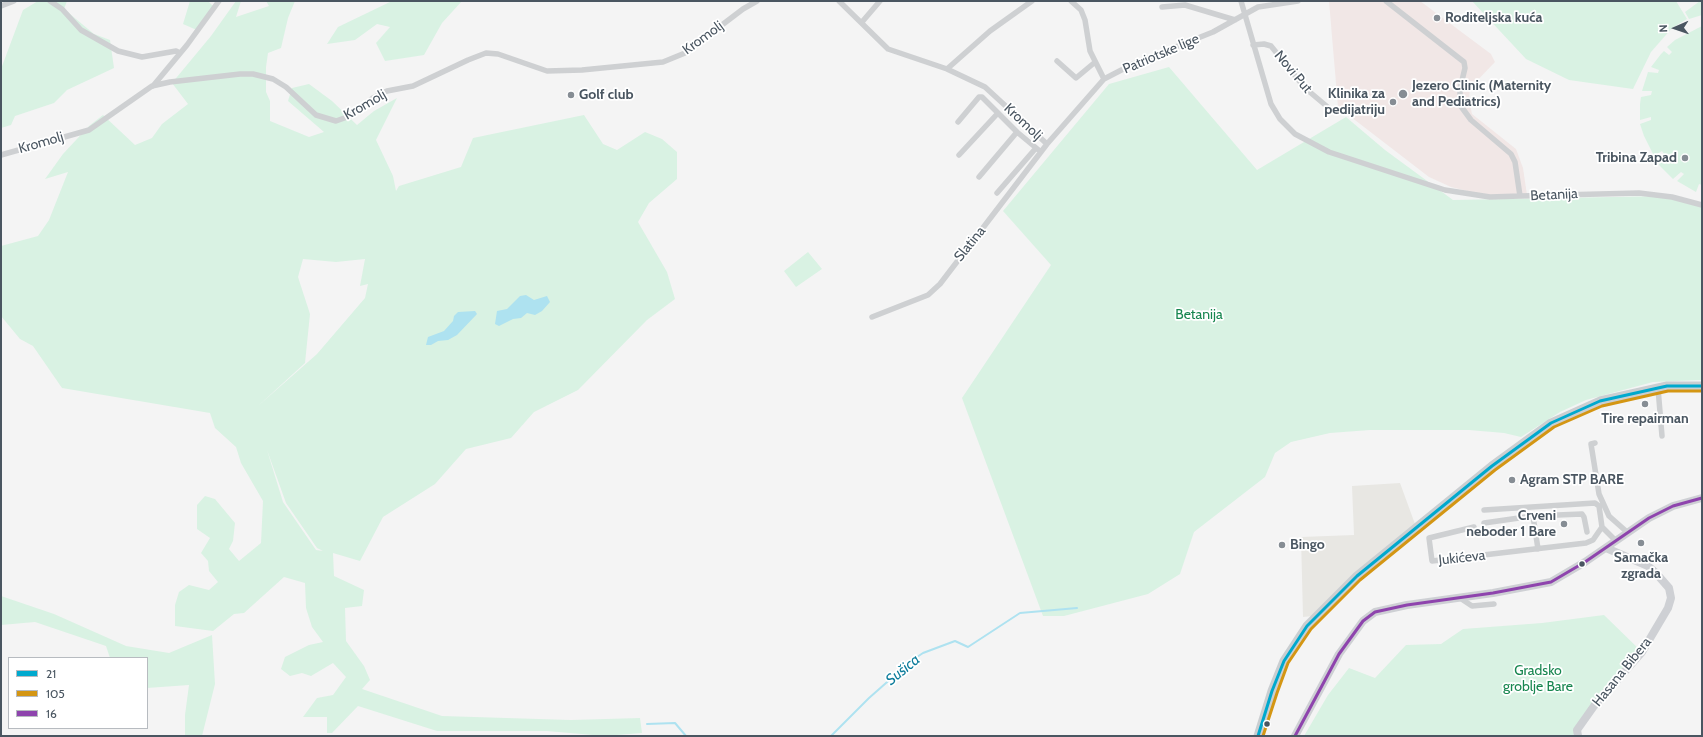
<!DOCTYPE html>
<html>
<head>
<meta charset="utf-8">
<style>
  body { margin:0 }
  #map { position:relative; width:1703px; height:737px; overflow:hidden; background:#f4f4f4; font-family:Cabin,sans-serif }
  canvas { display:block }
  .frame { position:absolute; inset:0; border:2px solid #4a5661; pointer-events:none }
  .legend { position:absolute; left:8px; top:657px; width:140px; height:72px; box-sizing:border-box; background:#fff; border:1px solid #b7bbc0; margin:0; padding:5px 7px; list-style:none; font-size:12px; color:#4a5661 }
  .legend li { display:flex; align-items:center; gap:8px; height:20px }
  .legend b { width:20px; border:1px solid #b7bbc0 }
  .north { position:absolute; left:1655px; top:8px; width:40px; height:40px; -webkit-text-stroke:3px #fff; paint-order:stroke; rotate:268deg; font-size:11px; font-weight:700; line-height:16px; text-align:center; color:#4a5661 }
  .north::after { content:''; display:block; margin:auto; width:14px; height:18px; background:#4a5661; clip-path:polygon(50% 0,100% 100%,50% 72%,0 100%) }
</style>
</head>
<body>
<div id="map">
<canvas width="1703" height="737"></canvas>
<div class="frame"></div>
<ul class="legend">
<li><b style="height:5px;background:#00a9ce"></b>21</li>
<li><b style="height:5px;background:#d49613"></b>105</li>
<li><b style="height:5px;background:#8e44ad"></b>16</li>
</ul>
<div class="north">N</div>
</div>
<script>
const ctx = document.querySelector('canvas').getContext('2d');
ctx.lineJoin = 'round';
function fill(path, color) { ctx.fillStyle = color; ctx.fill(path, 'evenodd'); }
const toPath = rows => new Path2D(rows.map(r => 'M' + r).join(''));
function trace(path, color, width, dash) { ctx.strokeStyle = color; ctx.lineWidth = width; ctx.lineCap = dash ? 'butt' : 'round'; ctx.setLineDash(dash || []); ctx.stroke(path); }
function label(font, color, halo, rows, align = 'center') {
  ctx.font = font + ' Cabin,sans-serif'; ctx.lineWidth = 3.5; ctx.setLineDash([]); ctx.textBaseline = 'middle'; ctx.strokeStyle = halo; ctx.fillStyle = color; for (const [text, x, y, turn = 0] of rows) {
    ctx.save(); ctx.translate(x, y); ctx.rotate((+turn || 0) * Math.PI / 180); ctx.textAlign = isNaN(turn) ? turn : align; if (halo) ctx.strokeText(text, 0, 0); ctx.fillText(text, 0, 0); ctx.restore();
  }
}
const commercial = toPath([
  [1400,483,1415,524,1313,616,1303,617,1301,537,1354,535,1352,486]
]);
const medical = toPath([
  [1329,1,1420,1,1491,54,1495,62,1470,88,1469,100,1472,114,1516,149,1523,168,1527,195,1483,195,1451,187,1429,177,1338,107]
]);
const green = toPath([
  [38,1,67,1,64,9,94,34,110,40,114,68,67,90,54,103,15,116,11,125,1,128,1,69,23,10],
  [190,1,208,1,215,8,199,31,183,24],
  [236,1,241,1,236,17,269,6,266,1,295,1,288,18,281,48,268,53,266,67,266,92,270,101,270,121,309,137,324,132,288,101,292,88,309,84,332,101,357,125,374,111,397,98,376,140,393,176,396,191,399,186,461,167,473,138,584,115,603,144,617,150,645,132,662,139,677,152,677,179,649,203,638,222,667,272,675,299,647,320,578,390,534,412,511,438,466,449,435,484,383,517,360,561,333,553,334,576,364,590,362,606,345,608,346,641,364,666,370,680,362,689,442,716,571,720,640,718,642,733,604,736,547,731,437,731,358,706,332,733,327,733,327,717,303,717,317,698,333,695,346,677,333,663,311,676,302,673,290,676,281,669,285,657,309,645,323,642,312,627,306,608,305,583,284,577,244,613,234,614,213,631,175,626,175,605,179,592,189,585,209,590,218,582,209,571,208,561,201,553,210,538,197,529,197,505,205,496,215,499,235,523,233,541,229,549,239,561,261,543,263,501,241,463,236,447,215,428,210,413,62,388,33,346,20,339,1,316,1,246,38,236,49,220,68,172,45,179,63,154,89,126,103,115,135,145,152,138,162,124,188,104,172,83,211,36],
  [303,259,336,262,365,259,360,286,368,284,365,298,317,354,258,406,305,363,310,314,298,277],
  [267,450,286,503,317,548,323,551,316,550,283,502],
  [392,1,462,1,442,23,424,55,385,61,376,43,390,27,377,24,355,40,327,44,338,27],
  [1472,1,1676,1,1687,19,1672,28,1651,52,1633,89,1569,80,1526,59],
  [1700,1,1702,1,1702,15,1689,19,1685,12],
  [1702,26,1702,185,1699,184,1696,192,1677,181,1684,174,1681,172,1673,179,1660,166,1656,160,1664,154,1662,151,1654,156,1644,136,1640,124,1651,120,1651,117,1640,120,1640,104,1641,97,1651,95,1652,91,1642,91,1648,72,1658,73,1659,70,1651,67,1661,54,1664,51,1669,55,1672,52,1667,47,1675,40],
  [1169,67,1257,170,1346,117,1385,150,1453,200,1665,196,1702,205,1702,380,1653,382,1586,400,1560,412,1521,437,1504,433,1469,430,1370,430,1330,433,1291,442,1275,453,1265,477,1194,532,1180,574,1148,594,1064,616,1043,616,962,398,1051,265,1003,211,1109,84],
  [808,252,822,269,796,287,784,271],
  [1,596,54,614,126,646,169,653,212,635,215,684,202,736,185,736,185,715,189,685,147,688,147,658,110,658,106,646,35,622,1,625],
  [1604,615,1642,652,1620,670,1583,715,1573,736,1304,736,1328,695,1349,668,1375,678,1406,645,1441,644,1463,629,1542,623]
]);
const water = toPath([
  [526,295,534,300,547,296,550,302,542,311,535,315,527,313,521,318,513,319,499,326,495,324,497,311,507,309,520,296],
  [475,311,477,314,457,335,448,340,438,341,431,345,426,345,428,337,444,331,453,321,454,316,458,312]
]);
const stream = toPath([
  [647,724,675,723,686,736],
  [831,736,869,698,911,661,923,653,955,641,968,647,1020,613,1077,608]
]);
const street = toPath([
  [50,1,62,9,81,30,118,51,142,57,176,51,180,53],
  [839,1,888,49,947,69,985,87,1047,144],
  [1071,1,1081,10,1085,20,1090,51,1104,79],
  [1241,1,1271,104,1280,119,1295,134,1329,152,1445,190,1490,197,1520,196],
  [1386,1,1464,62,1465,68,1460,89,1460,105,1471,120,1511,154,1515,162,1520,196,1639,193,1672,197,1702,205],
  [1,6,14,1],
  [1162,7,1185,5,1235,20],
  [862,22,880,1],
  [1253,45,1264,44,1271,46,1305,88,1330,109],
  [1057,61,1076,78,1094,63],
  [947,69,990,31,1032,1],
  [153,86,187,45,219,1],
  [958,122,979,97,982,97,998,113],
  [1,155,89,130,152,86,170,82,240,74,253,74,273,79,286,87,316,115,336,121,350,116,373,98,387,91,413,86,468,60,486,53,498,54,547,71,582,70,663,62,685,53,743,9,757,1],
  [959,155,998,113,1017,132],
  [979,177,1017,132,1041,152],
  [997,193,1036,148],
  [872,317,928,295,940,284,1047,144,1104,79,1133,64,1213,32,1258,7,1298,1],
  [1658,388,1662,436],
  [1595,443,1591,444,1599,494,1609,516,1627,532],
  [1484,510,1595,503,1599,506,1602,527,1616,541],
  [1533,516,1582,514,1584,517,1587,532],
  [1484,523,1533,516,1538,549],
  [1474,527,1429,538,1432,561,1586,543,1593,540,1602,527],
  [1460,598,1472,606,1494,604]
]);
const secondary = toPath([
  [1295,736,1339,654,1363,621,1375,612,1407,605,1493,593,1551,582,1585,562,1649,518,1673,506,1702,498],
  [1578,736,1577,730,1594,706,1642,652,1668,608,1671,598,1669,588,1655,572,1648,566,1606,548]
]);
const primary = toPath([
  [1258,736,1272,691,1284,661,1307,626,1357,576,1492,466,1551,423,1600,401,1667,386,1702,386]
]);
const bus1 = toPath([
  [1258,736,1272,691,1284,661,1307,626,1357,576,1492,466,1551,423,1600,401,1667,386,1702,386]
]);
const bus2 = toPath([
  [1263,736,1277,693,1288,663,1311,629,1360,580,1495,470,1554,427,1602,406,1668,391,1702,391]
]);
const bus3 = toPath([
  [1295,736,1339,654,1363,621,1375,612,1407,605,1493,593,1551,582,1585,562,1649,518,1673,506,1702,498]
]);
const markers = [
  [1437,18,4,"#868d94"],
  [1403,94,5,"#868d94"],
  [571,95,4,"#868d94"],
  [1393,102,4,"#868d94"],
  [1685,158,4,"#868d94"],
  [1645,404,4,"#868d94"],
  [1512,480,4,"#868d94"],
  [1564,524,4,"#868d94"],
  [1641,543,4,"#868d94"],
  [1282,545,4,"#868d94"],
  [1582,564,3.5,"#4a5661"],
  [1267,724,3.5,"#4a5661"]
];
const poiNames = [
  ["Roditeljska kuća",1445,18],
  ["Jezero Clinic (Maternity",1412,86],
  ["and Pediatrics)",1412,102],
  ["Klinika za",1385,94,"right"],
  ["pedijatriju",1385,110,"right"],
  ["Golf club",579,95],
  ["Tribina Zapad",1677,158,"right"],
  ["Tire repairman",1645,419,"center"],
  ["Agram STP BARE",1520,480],
  ["Crveni",1556,516,"right"],
  ["neboder 1 Bare",1556,532,"right"],
  ["Bingo",1290,545],
  ["Samačka",1641,558,"center"],
  ["zgrada",1641,574,"center"]
];
const streetNames = [
  ["Kromolj",703,38,-36],
  ["Patriotske lige",1161,54,-23],
  ["Novi Put",1293,72,50],
  ["Kromolj",365,105,-30],
  ["Kromolj",1023,122,43],
  ["Kromolj",41,143,-16],
  ["Betanija",1554,195,-3],
  ["Slatina",970,244,-51],
  ["Jukićeva",1462,558,-6],
  ["Hasana Bibera",1622,672,-51]
];
const parkNames = [
  ["Betanija",1199,315],
  ["Gradsko",1538,671],
  ["groblje Bare",1538,687]
];
const waterNames = [
  ["Sušica",903,670,-39]
];
fill(commercial, '#e8e7e3');
fill(medical, '#f1e7e6');
fill(green, '#d9f2e3');
fill(water, '#aee2f0');
trace(stream, '#aee2f0', 2);
trace(street, '#ced0d2', 5.5);
trace(secondary, '#ced0d4', 8);
trace(primary, '#caced1', 9);
trace(bus1, '#00a9ce', 3);
trace(bus2, '#d49613', 3);
trace(bus3, '#8e44ad', 3);
for (const [x, y, r, color] of markers) { const dot = new Path2D(); dot.arc(x, y, r, 0, 2 * Math.PI); ctx.fillStyle = color; ctx.fill(dot); trace(dot, '#fff', 1.5); }
label('bold 14px', '#4a5661', '#fff', poiNames, 'left');
label('14px', '#4a5661', '#fff', streetNames);
label('14px', '#17864f', '#fff', parkNames);
label('italic 15px', '#0c7c9b', '#fff', waterNames);
</script>
</body>
</html>
